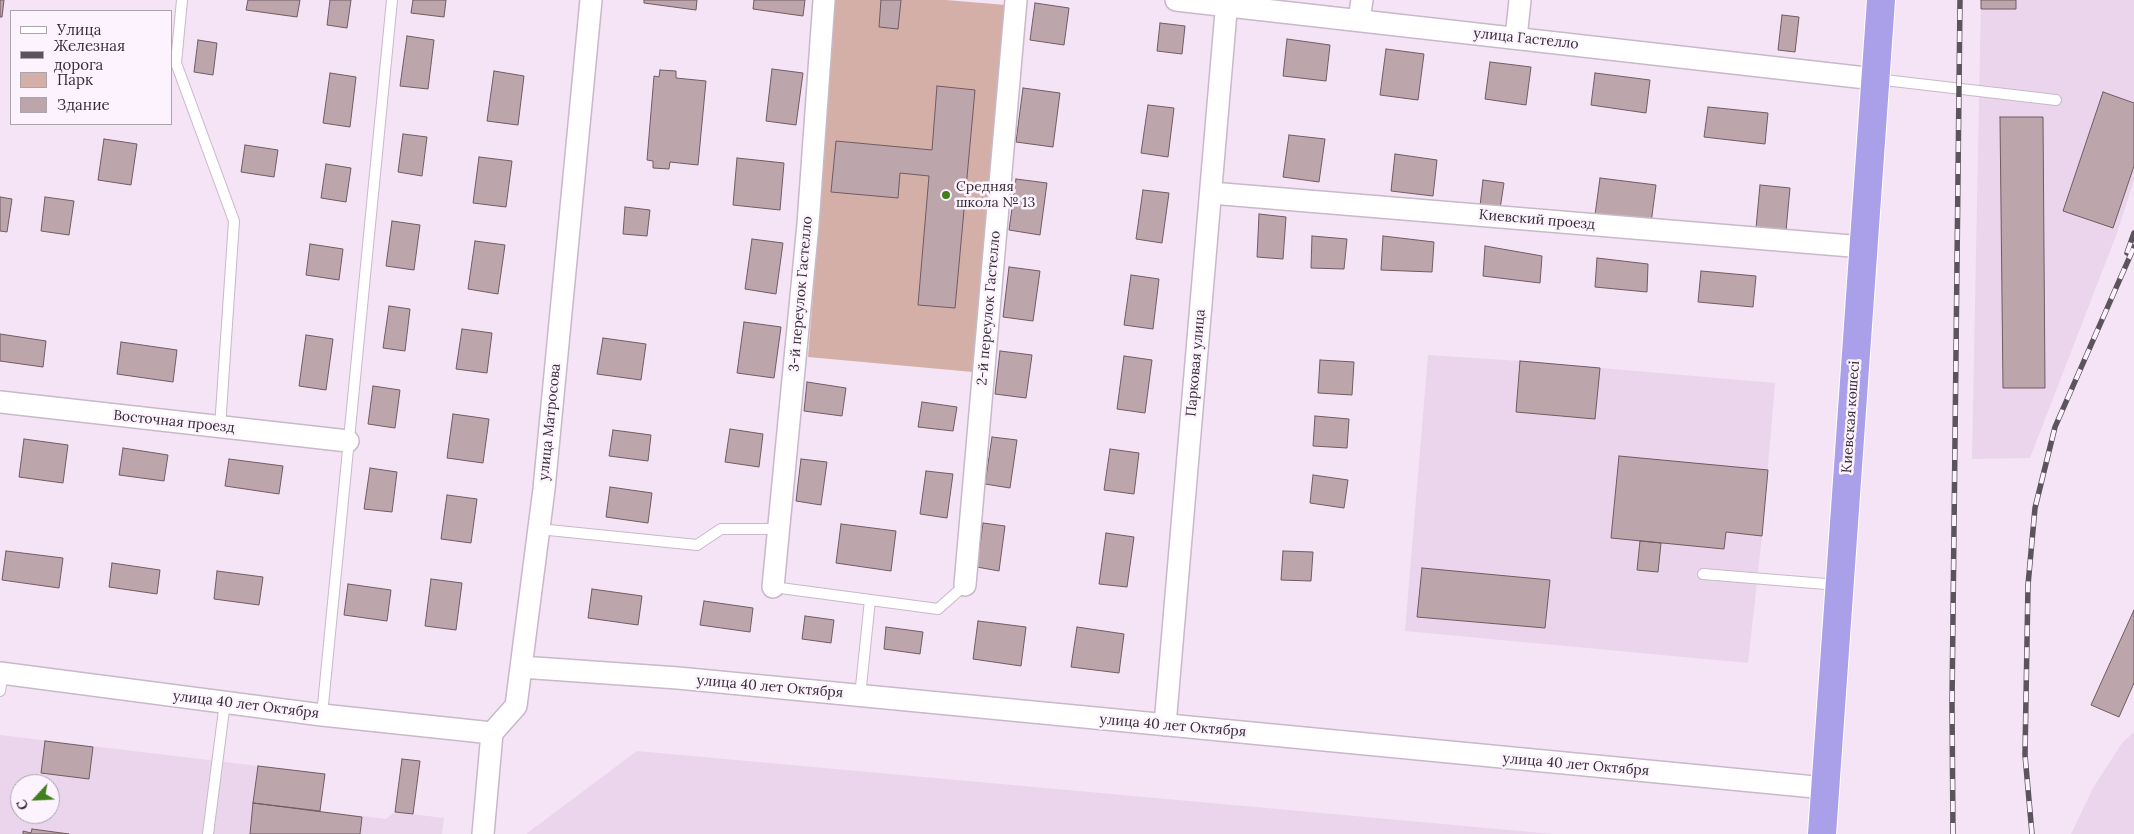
<!DOCTYPE html>
<html>
<head>
<meta charset="utf-8">
<style>
  body { margin:0 }
  #map { position:relative; width:2134px; height:834px; overflow:hidden; background:#f4e4f5; font-family:Lora,serif }
  canvas { display:block }
  .legend { position:absolute; left:10px; top:10px; width:162px; height:115px; box-sizing:border-box; background:#fdf3fe; border:1px solid #aca4ad; margin:0; padding:6px 9px; list-style:none; font-size:15px; color:#332d34 }
  .legend li { display:flex; align-items:center; gap:10px; height:25px }
  .legend b { width:25px; border:1px solid #aca4ad }
  .north { position:absolute; left:10px; top:774px; width:50px; height:50px; box-sizing:border-box; background:#fdf3fe; border:1px solid #aca4ad; border-radius:50%; rotate:245deg; font-size:14px; font-weight:700; line-height:20px; text-align:center; color:#332d34 }
  .north::after { content:''; display:block; margin:auto; width:18px; height:22px; background:#417f1d; clip-path:polygon(50% 0,100% 100%,50% 72%,0 100%) }
</style>
</head>
<body>
<div id="map">
<canvas width="2134" height="834"></canvas>
<ul class="legend">
<li><b style="height:6px;background:#fff"></b>Улица</li>
<li><b style="height:6px;background:#5c545d"></b>Железная дорога</li>
<li><b style="height:14px;background:#d4afa7"></b>Парк</li>
<li><b style="height:14px;background:#bda5ac"></b>Здание</li>
</ul>
<div class="north">С</div>
</div>
<script>
const ctx = document.querySelector('canvas').getContext('2d');
ctx.lineJoin = 'round';
function fill(path, color) { ctx.fillStyle = color; ctx.fill(path, 'evenodd'); }
const toPath = rows => new Path2D(rows.map(r => 'M' + r).join(''));
function trace(path, color, width, dash) { ctx.strokeStyle = color; ctx.lineWidth = width; ctx.lineCap = dash ? 'butt' : 'round'; ctx.setLineDash(dash || []); ctx.stroke(path); }
function label(font, color, halo, rows, align = 'center') {
  ctx.font = font + ' Lora,serif'; ctx.lineWidth = 5; ctx.setLineDash([]); ctx.textBaseline = 'middle'; ctx.strokeStyle = halo; ctx.fillStyle = color; for (const [text, x, y, turn = 0] of rows) {
    ctx.save(); ctx.translate(x, y); ctx.rotate((+turn || 0) * Math.PI / 180); ctx.textAlign = isNaN(turn) ? turn : align; if (halo) ctx.strokeText(text, 0, 0); ctx.fillText(text, 0, 0); ctx.restore();
  }
}
const built = toPath([
  [1981,0,2134,0,2134,180,2117,233,2030,458,1972,459],
  [1428,355,1520,361,1775,383,1762,536,1748,663,1405,631],
  [2134,732,2134,834,2071,834,2093,788,2122,743],
  [0,735,325,774,320,811,386,819,395,812,444,818,442,834,0,834],
  [20,784,50,784,50,814,20,814],
  [637,751,1553,834,526,834]
]);
const green = toPath([
  [835,0,946,0,1006,5,973,372,808,357,820,212,814,203]
]);
const building = toPath([
  [0,0,4,0,2,17,0,17,0,0],
  [248,0,300,0,297,17,246,10,248,0],
  [330,0,351,0,347,28,327,25,330,0],
  [413,0,446,0,444,17,411,13,413,0],
  [644,0,697,0,696,10,644,3,644,0],
  [754,0,805,0,803,16,753,9,754,0],
  [881,0,901,0,898,29,879,27,881,0],
  [1981,0,2016,0,2016,9,1981,9,1981,0],
  [1035,3,1069,8,1064,45,1030,40,1035,3],
  [1782,15,1799,17,1795,52,1778,50,1782,15],
  [1160,23,1185,26,1182,54,1157,51,1160,23],
  [407,36,434,40,428,89,400,86,407,36],
  [1287,39,1330,45,1326,81,1283,76,1287,39],
  [198,40,217,43,213,75,194,72,198,40],
  [1386,49,1424,54,1418,100,1380,95,1386,49],
  [1490,62,1531,67,1526,105,1485,99,1490,62],
  [772,69,803,73,796,125,766,121,772,69],
  [660,70,676,71,676,78,706,81,698,165,670,162,669,169,653,168,653,161,647,160,654,76,659,77,660,70],
  [494,71,524,76,518,125,487,121,494,71],
  [330,73,356,77,350,127,323,123,330,73],
  [1595,73,1650,80,1646,113,1591,105,1595,73],
  [937,86,975,90,955,308,918,305,929,176,900,173,898,198,831,192,836,141,932,150,937,86],
  [1023,88,1060,93,1053,147,1016,142,1023,88],
  [2103,92,2134,103,2134,166,2113,228,2063,211,2103,92],
  [1148,105,1174,108,1168,157,1141,153,1148,105],
  [1708,107,1768,113,1765,144,1704,137,1708,107],
  [2000,117,2043,117,2045,388,2003,388,2000,117],
  [403,134,427,137,422,176,398,172,403,134],
  [1289,135,1325,139,1319,182,1283,177,1289,135],
  [104,139,137,144,131,185,98,180,104,139],
  [245,145,278,150,274,177,241,172,245,145],
  [1395,154,1437,160,1433,196,1391,191,1395,154],
  [479,157,512,161,506,207,473,203,479,157],
  [737,158,784,163,780,210,733,205,737,158],
  [326,164,351,168,346,202,321,198,326,164],
  [1600,178,1656,185,1651,223,1595,215,1600,178],
  [1016,179,1047,183,1040,235,1009,230,1016,179],
  [1483,180,1504,183,1500,209,1480,206,1483,180],
  [1760,185,1790,188,1786,231,1756,228,1760,185],
  [1143,190,1169,193,1162,243,1136,239,1143,190],
  [0,197,12,199,7,232,0,231,0,197],
  [45,197,74,201,69,235,41,231,45,197],
  [625,207,650,210,647,236,623,234,625,207],
  [1259,214,1286,217,1283,259,1257,257,1259,214],
  [392,221,420,225,414,270,386,266,392,221],
  [1312,236,1347,239,1344,269,1311,268,1312,236],
  [1383,236,1434,242,1432,272,1381,270,1383,236],
  [752,239,783,243,776,294,745,289,752,239],
  [475,241,505,245,498,294,468,289,475,241],
  [310,244,343,249,339,280,306,275,310,244],
  [1485,246,1542,256,1540,283,1483,276,1485,246],
  [1597,258,1648,264,1647,292,1595,287,1597,258],
  [1009,267,1040,271,1033,321,1003,317,1009,267],
  [1701,271,1756,276,1753,307,1698,302,1701,271],
  [1131,275,1159,279,1153,329,1124,325,1131,275],
  [389,306,410,309,405,351,383,348,389,306],
  [744,322,781,327,774,378,737,373,744,322],
  [462,329,492,333,487,373,456,369,462,329],
  [0,334,46,341,43,367,0,361,0,334],
  [306,335,333,339,326,390,299,386,306,335],
  [603,338,646,344,641,380,597,374,603,338],
  [121,342,177,350,173,382,117,374,121,342],
  [1000,351,1032,355,1026,398,995,394,1000,351],
  [1124,356,1152,360,1145,413,1117,409,1124,356],
  [1320,360,1354,362,1352,395,1318,393,1320,360],
  [1520,361,1600,368,1595,419,1516,412,1520,361],
  [807,382,846,388,842,416,804,411,807,382],
  [373,386,400,390,395,428,368,424,373,386],
  [922,402,957,407,953,431,918,427,922,402],
  [453,414,489,419,483,463,447,458,453,414],
  [1315,416,1349,419,1347,448,1313,446,1315,416],
  [730,429,763,434,759,467,725,462,730,429],
  [613,430,651,435,648,461,609,456,613,430],
  [992,437,1017,440,1010,488,985,484,992,437],
  [24,439,68,445,63,483,19,477,24,439],
  [123,448,168,455,164,481,119,475,123,448],
  [1110,449,1139,453,1134,494,1104,490,1110,449],
  [1619,456,1768,470,1762,536,1726,532,1724,549,1611,538,1619,456],
  [229,459,283,466,279,494,225,486,229,459],
  [801,459,827,462,821,505,796,501,801,459],
  [370,468,397,472,392,512,364,509,370,468],
  [926,471,953,474,947,518,920,514,926,471],
  [1313,475,1348,480,1344,508,1310,503,1313,475],
  [610,487,652,493,648,523,606,517,610,487],
  [447,495,477,499,471,543,441,539,447,495],
  [983,523,1005,526,999,571,977,567,983,523],
  [841,524,896,531,891,571,836,563,841,524],
  [1106,533,1134,537,1127,587,1099,584,1106,533],
  [1640,541,1661,543,1658,572,1637,570,1640,541],
  [6,551,63,558,59,588,2,580,6,551],
  [1283,551,1313,552,1311,581,1281,580,1283,551],
  [112,563,160,570,157,594,109,587,112,563],
  [1422,568,1550,580,1545,628,1417,617,1422,568],
  [217,571,263,577,259,605,214,599,217,571],
  [431,579,462,583,456,630,425,626,431,579],
  [348,584,391,590,387,621,344,615,348,584],
  [592,589,642,596,638,625,588,618,592,589],
  [704,601,753,608,750,632,700,625,704,601],
  [2134,610,2134,683,2119,717,2091,705,2134,610],
  [805,616,834,620,831,643,802,639,805,616],
  [978,621,1026,627,1021,666,973,659,978,621],
  [886,627,923,632,920,654,884,649,886,627],
  [1077,627,1124,634,1119,673,1071,667,1077,627],
  [45,741,93,747,89,779,41,773,45,741],
  [402,759,420,761,413,814,395,812,402,759],
  [258,766,325,774,320,811,253,803,258,766],
  [253,803,362,817,360,834,250,834,253,803],
  [32,829,69,834,23,834,23,831,31,833,32,829]
]);
const service = toPath([
  [182,0,176,63,234,221,220,427],
  [1876,79,2056,100],
  [539,529,697,545,721,529,779,529],
  [1703,574,1838,585],
  [773,587,938,609,965,585],
  [0,691,3,674],
  [860,696,870,600],
  [322,715,392,0],
  [208,834,225,702]
]);
const minor = toPath([
  [1176,0,1875,79],
  [1359,20,1362,0],
  [1516,38,1520,0],
  [1211,193,1863,247],
  [0,402,348,441],
  [965,585,1016,0],
  [773,587,808,224,824,0],
  [521,667,678,678,1825,788],
  [0,673,322,715,492,733],
  [1165,725,1227,0],
  [483,834,492,733,516,706,544,489,591,0]
]);
const trunk = toPath([
  [1822,834,1881,0]
]);
const rail = toPath([
  [2127,253,2134,233],
  [1953,834,1952,704,1960,0],
  [2032,834,2025,755,2028,585,2035,508,2055,427,2134,247]
]);
const markers = [
  [946,195,5,"#417f1d"]
];
const streetNames = [
  ["улица Гастелло",1526,39,6],
  ["Киевский проезд",1537,220,5],
  ["3-й переулок Гастелло",801,294,-85],
  ["2-й переулок Гастелло",989,308,-85],
  ["Парковая улица",1196,363,-85],
  ["Киевская көшесі",1851,417,-86],
  ["Восточная проезд",174,422,6],
  ["улица Матросова",550,422,-84],
  ["улица 40 лет Октября",770,687,5],
  ["улица 40 лет Октября",246,705,7],
  ["улица 40 лет Октября",1173,726,5],
  ["улица 40 лет Октября",1576,765,5]
];
const poiNames = [
  ["Средняя",956,187],
  ["школа № 13",956,203]
];
fill(built, '#ead5ec');
fill(green, '#d4afa7');
fill(building, '#bda5ac');
trace(building, '#705b62', 1);
trace(service, '#c8b8c9', 12);
trace(minor, '#c8b8c9', 24);
trace(trunk, '#fff', 30);
trace(service, '#fff', 10);
trace(minor, '#fff', 21);
trace(trunk, '#aaa0ea', 28);
trace(rail, '#5c545d', 5.5);
trace(rail, '#fdf3fe', 4, [11]);
for (const [x, y, r, color] of markers) { const dot = new Path2D(); dot.arc(x, y, r, 0, 2 * Math.PI); ctx.fillStyle = color; ctx.fill(dot); trace(dot, '#fdf3fe', 2); }
label('14px', '#332d34', '#fdf3fe', streetNames);
label('14px', '#332d34', '#fdf3fe', poiNames, 'left');
</script>
</body>
</html>
